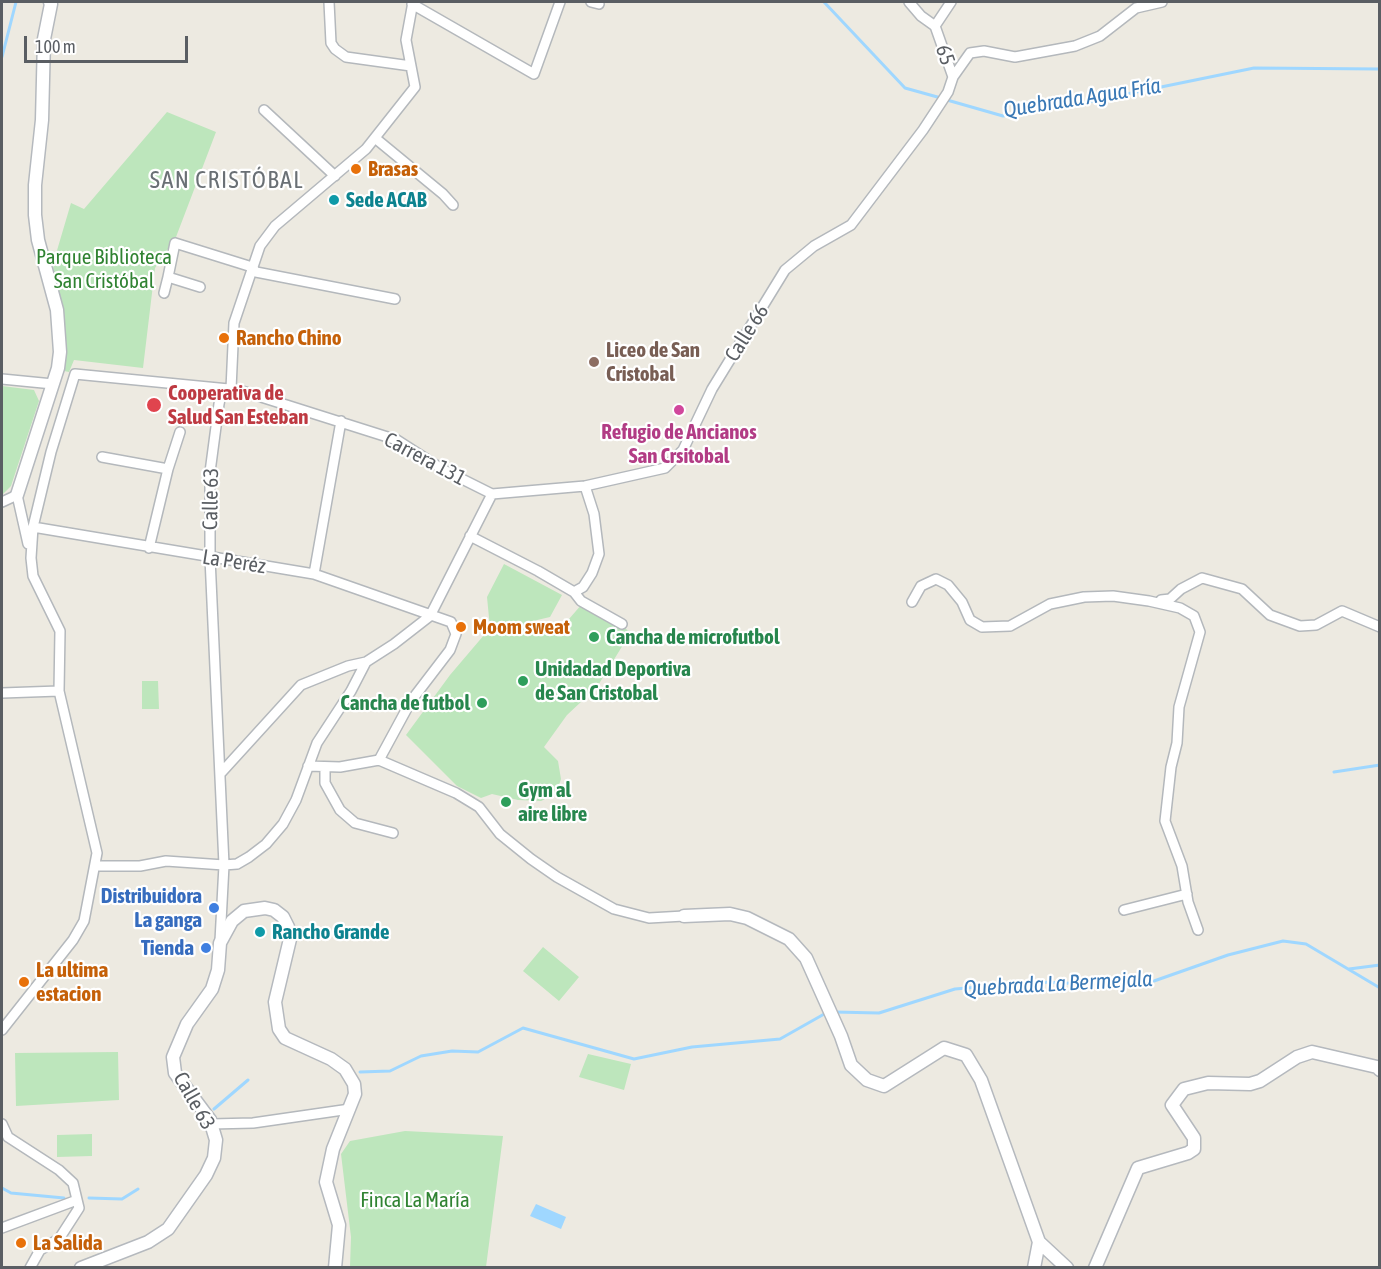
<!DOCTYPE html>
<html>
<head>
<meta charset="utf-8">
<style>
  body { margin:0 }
  #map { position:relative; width:1381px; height:1269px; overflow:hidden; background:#edeae1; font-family:"Asap Condensed",sans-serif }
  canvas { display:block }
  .frame { position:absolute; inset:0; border:3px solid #5a5e63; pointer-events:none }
  .scale { position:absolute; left:24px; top:36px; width:164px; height:27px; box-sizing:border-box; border:3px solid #5a5e63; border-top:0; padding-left:8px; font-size:18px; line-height:21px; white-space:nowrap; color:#5a5e63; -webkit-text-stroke:4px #fff; paint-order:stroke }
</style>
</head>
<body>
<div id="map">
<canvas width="1381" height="1269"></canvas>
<div class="frame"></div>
<div class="scale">100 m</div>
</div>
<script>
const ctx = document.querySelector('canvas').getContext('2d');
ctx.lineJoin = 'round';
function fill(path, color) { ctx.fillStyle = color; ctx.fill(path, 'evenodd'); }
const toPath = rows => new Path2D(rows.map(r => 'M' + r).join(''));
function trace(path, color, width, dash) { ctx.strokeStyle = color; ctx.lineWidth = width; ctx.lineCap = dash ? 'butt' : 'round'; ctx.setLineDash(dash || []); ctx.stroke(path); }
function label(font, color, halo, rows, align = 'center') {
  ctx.font = font + ' "Asap Condensed",sans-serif'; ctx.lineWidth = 4.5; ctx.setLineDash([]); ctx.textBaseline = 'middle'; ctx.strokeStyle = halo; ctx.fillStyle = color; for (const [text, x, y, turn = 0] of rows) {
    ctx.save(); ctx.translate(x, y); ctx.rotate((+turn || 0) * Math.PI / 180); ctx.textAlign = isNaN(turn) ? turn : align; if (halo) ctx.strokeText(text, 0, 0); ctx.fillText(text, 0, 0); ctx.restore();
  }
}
const green = toPath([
  [167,112,216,132,176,237,155,268,143,368,74,360,69,372,54,369,56,308,53,264,71,203,84,209],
  [2,386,34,390,39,401,11,486,2,495],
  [504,564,562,595,550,617,533,621,556,634,582,604,631,632,597,687,567,715,544,747,558,761,561,779,556,794,541,801,518,800,492,794,481,798,457,786,406,735,450,675,490,628,487,597],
  [142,681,158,681,159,709,142,709],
  [543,947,579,977,559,1001,523,971],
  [118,1052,119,1100,16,1106,15,1053],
  [588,1054,631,1064,624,1090,579,1077],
  [405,1131,503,1136,486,1267,350,1267,351,1237,341,1154,350,1141],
  [92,1134,92,1156,57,1157,57,1135]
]);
const water = toPath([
  [536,1204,566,1217,561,1229,530,1216]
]);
const stream = toPath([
  [824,2,905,88,941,98],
  [2,57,16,2],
  [947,100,1003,116,1073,105,1254,68,1380,69],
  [1334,772,1380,765],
  [1349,969,1380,965],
  [834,1012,879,1013,955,989,1038,982,1089,984,1154,981,1228,955,1283,941,1306,944,1380,988],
  [360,1072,390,1071,421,1056,452,1051,478,1052,523,1028,634,1059,692,1047,780,1039,826,1013],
  [214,1109,248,1080],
  [2,1188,11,1193,64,1198],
  [89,1198,122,1199,138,1189]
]);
const street = toPath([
  [329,2,331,43,335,49,346,57,411,66],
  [591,2,599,4],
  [909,2,921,16,935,26],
  [951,2,935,26,953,77],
  [412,4,534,74,560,2],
  [264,110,335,176],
  [375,138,443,194,453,205],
  [200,287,168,277,175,243,252,267,256,272,395,299],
  [164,293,168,277],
  [2,379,53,384],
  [102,457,168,469],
  [2,502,17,495,28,544],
  [33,527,314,574,451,622,456,634,450,650,411,701,379,760,456,793,479,807,500,834,531,859,557,877,614,909,649,918,684,916],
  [470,536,538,571,574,592,581,601,622,624],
  [149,548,168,469,180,432],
  [314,574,341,421],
  [574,592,583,587,592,573,599,554,594,514,585,486],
  [1161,600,1170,599,1181,589,1202,578,1242,589,1270,615,1300,626,1316,625,1342,611,1380,627],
  [912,602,921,586,936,579,948,585,962,602,970,620,982,627,1010,626,1050,604,1084,597,1113,596,1149,601,1180,608,1194,616,1200,632,1179,707,1177,743,1171,767,1165,821,1182,866,1188,902,1198,930],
  [2,693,59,691],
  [308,766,340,767,379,760],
  [325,767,325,783,340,810,355,823,393,833],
  [220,774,301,685,348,666,366,662,394,644,430,616,492,494],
  [96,866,140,866,166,861,224,865,237,864,249,857,266,844,283,824,296,800,317,743,351,691,366,662],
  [1124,910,1187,894],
  [220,941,224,865,210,558,210,472,219,404,220,399,231,389,234,323,260,246,275,226,366,149,415,87,406,40,413,2],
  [2,1030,73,940,84,921,97,853,59,691,60,631,33,576,31,558,33,527,51,452,75,374,239,390,397,440,442,469,492,494,585,486,665,468,683,450,712,389,785,270,814,246,851,225,923,130,948,92,953,77,970,53,984,51,1015,57,1075,46,1100,36,1136,8,1162,2],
  [2,1124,8,1137,59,1170,73,1183,79,1208,59,1239,40,1250,30,1268],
  [211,1124,253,1123,350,1109],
  [2,1228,77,1200]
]);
const secondary = toPath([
  [17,495,58,368,60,352,57,310,38,240,35,215,35,185,42,120,44,39,51,4,50,2],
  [684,916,730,914,747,918,789,939,806,958,841,1036,851,1065,867,1080,884,1086,944,1048,966,1055,981,1080,1039,1242,1067,1268],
  [81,1268,148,1242,168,1229,206,1175,214,1158,216,1140,210,1120,175,1073,173,1057,187,1024,212,989,218,970,220,943,232,921,244,911,265,908,274,910,283,917,288,927,290,939,275,1002,279,1029,285,1038,331,1059,345,1069,354,1084,355,1094,333,1149,326,1182,339,1225,335,1268],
  [1034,1268,1039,1242],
  [1095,1268,1138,1168,1188,1153,1194,1149,1194,1138,1172,1105,1184,1089,1208,1083,1250,1084,1260,1081,1297,1057,1312,1052,1377,1067,1380,1070]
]);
const markers = [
  [356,169,6,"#e8710a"],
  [334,200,6,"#0f9aa8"],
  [224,338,6,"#e8710a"],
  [594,362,6,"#8d6e63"],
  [154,405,8,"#e0444e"],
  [679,410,6,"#d1479c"],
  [461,627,6,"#e8710a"],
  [594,637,6,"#2e9e5b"],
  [523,681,6,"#2e9e5b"],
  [482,703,6,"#2e9e5b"],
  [506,802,6,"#2e9e5b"],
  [214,908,6,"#3f7fe0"],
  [260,932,6,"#0f9aa8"],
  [206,948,6,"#3f7fe0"],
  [24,982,6,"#e8710a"],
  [21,1243,6,"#e8710a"]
];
const streetNames = [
  ["65",945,55,71],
  ["Calle 66",747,333,-58],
  ["Carrera 131",425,459,28],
  ["Calle 63",211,499,-89],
  ["La Peréz",234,562,9],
  ["Calle 63",194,1101,60]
];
const foodNames = [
  ["Brasas",368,169],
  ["Rancho Chino",236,338],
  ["Moom sweat",473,627],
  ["La ultima",36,970],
  ["estacion",36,994],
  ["La Salida",33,1243]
];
const cultureNames = [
  ["Sede ACAB",346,200],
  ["Rancho Grande",272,932]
];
const parkNames = [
  ["Parque Biblioteca",104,257],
  ["San Cristóbal",104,281],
  ["Finca La María",415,1200]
];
const educationNames = [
  ["Liceo de San",606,350],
  ["Cristobal",606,374]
];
const healthNames = [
  ["Cooperativa de",168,393],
  ["Salud San Esteban",168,417]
];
const hotelNames = [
  ["Refugio de Ancianos",679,432],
  ["San Crsitobal",679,456]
];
const leisureNames = [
  ["Cancha de microfutbol",606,637],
  ["Unidadad Deportiva",535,669],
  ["de San Cristobal",535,693],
  ["Cancha de futbol",470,703,"right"],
  ["Gym al",518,790],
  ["aire libre",518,814]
];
const shopNames = [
  ["Distribuidora",202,896],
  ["La ganga",202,920],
  ["Tienda",194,948]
];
const waterNames = [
  ["Quebrada Agua Fría",1082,98,-9],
  ["Quebrada La Bermejala",1058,984,-3]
];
const quarterNames = [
  ["SAN CRISTÓBAL",227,180]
];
fill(green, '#bde6bc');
fill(water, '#9fd7ff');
trace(stream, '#9fd7ff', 3);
trace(street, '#b4b8bc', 12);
trace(secondary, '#b5b9be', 15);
trace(street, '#fff', 9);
trace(secondary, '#fff', 12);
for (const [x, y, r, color] of markers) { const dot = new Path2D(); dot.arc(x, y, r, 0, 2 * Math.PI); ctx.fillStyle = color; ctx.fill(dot); trace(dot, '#fff', 2); }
label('21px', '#5a5e63', '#fff', streetNames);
label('bold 21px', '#c56008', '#fff', foodNames, 'left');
label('bold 21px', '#0d838f', '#fff', cultureNames, 'left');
label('21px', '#308332', '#fff', parkNames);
label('bold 21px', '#785e54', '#fff', educationNames, 'left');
label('bold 21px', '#be3a42', '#fff', healthNames, 'left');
label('bold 21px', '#b23c85', '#fff', hotelNames);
label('bold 21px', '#27864d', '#fff', leisureNames, 'left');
label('bold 21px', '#366cbe', '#fff', shopNames, 'right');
label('italic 22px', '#3978b5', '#fff', waterNames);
ctx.letterSpacing = '1.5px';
label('24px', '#6a7075', '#fff', quarterNames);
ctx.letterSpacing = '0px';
</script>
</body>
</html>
